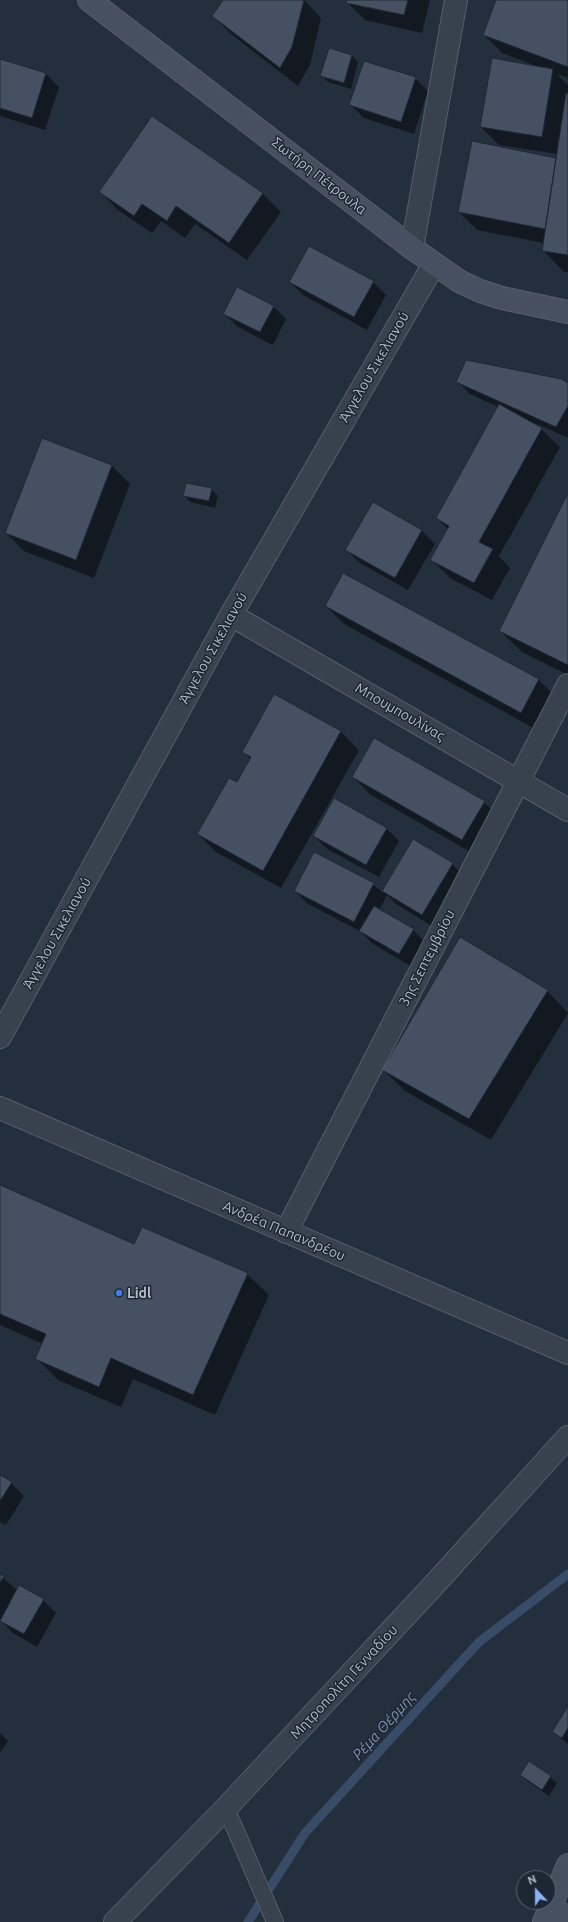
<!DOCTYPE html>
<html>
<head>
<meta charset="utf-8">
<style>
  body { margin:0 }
  #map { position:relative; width:568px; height:1922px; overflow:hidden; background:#242f3e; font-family:Ubuntu,sans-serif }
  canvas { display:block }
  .north { position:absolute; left:516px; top:1870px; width:40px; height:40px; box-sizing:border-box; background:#1d2633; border:1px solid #59626f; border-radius:50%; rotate:338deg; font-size:11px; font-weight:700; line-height:16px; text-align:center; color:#b4bcc9 }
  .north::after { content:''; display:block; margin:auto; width:14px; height:18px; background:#8ab4f8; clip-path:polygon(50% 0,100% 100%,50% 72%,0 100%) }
</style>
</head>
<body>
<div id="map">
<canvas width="568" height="1922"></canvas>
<div class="north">N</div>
</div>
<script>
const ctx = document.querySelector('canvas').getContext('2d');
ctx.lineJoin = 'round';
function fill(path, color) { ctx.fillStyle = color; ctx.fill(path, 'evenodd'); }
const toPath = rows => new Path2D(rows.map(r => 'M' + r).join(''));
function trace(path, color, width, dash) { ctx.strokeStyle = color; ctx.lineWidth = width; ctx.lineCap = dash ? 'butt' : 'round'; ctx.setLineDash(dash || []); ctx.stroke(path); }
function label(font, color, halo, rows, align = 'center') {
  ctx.font = font + ' Ubuntu,sans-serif'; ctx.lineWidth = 3; ctx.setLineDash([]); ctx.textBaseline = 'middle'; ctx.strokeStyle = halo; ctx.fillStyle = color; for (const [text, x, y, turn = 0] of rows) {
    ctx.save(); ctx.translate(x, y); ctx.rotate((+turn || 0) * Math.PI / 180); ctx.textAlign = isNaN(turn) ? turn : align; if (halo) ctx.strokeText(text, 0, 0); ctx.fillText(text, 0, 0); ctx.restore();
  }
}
const shadow = toPath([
  [224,0,304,0,321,18,310,65,298,86,231,34,213,16],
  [348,0,430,0,422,33,365,20,347,2],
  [497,0,568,0,568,78,557,74,568,85,568,272,564,272,543,250,544,243,477,230,459,212,555,159,557,160,558,154,499,145,481,127,536,66,502,53,484,35],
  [352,56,358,62,351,89,328,82,321,75],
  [0,60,46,74,59,87,45,130,0,116],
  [415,78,428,91,414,134,364,118,351,105],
  [152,117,263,194,281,212,247,260,195,224,185,238,161,221,152,233,118,210,100,192],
  [290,282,373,282,386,295,367,330,303,295],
  [273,306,286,319,273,345,238,327,225,314],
  [457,381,568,384,568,438,537,424,536,426,541,429,560,447,499,556,510,568,492,600,450,578,432,560,448,529,437,518,498,407,470,394],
  [43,439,112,466,130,484,94,578,24,551,6,533],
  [211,489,218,496,215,508,190,502,184,495],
  [568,495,568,675,522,652,500,631],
  [373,504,422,531,435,544,408,590,360,563,347,550],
  [343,574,539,680,557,698,539,731,344,624,326,606],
  [274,695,341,732,359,750,281,888,216,852,198,834,237,783,251,759,243,752],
  [353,777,484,802,502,820,481,858,371,795],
  [386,828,399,841,379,877,327,849,314,836],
  [413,841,452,864,465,877,435,928,396,904,387,895,379,910,413,930,426,943,412,967,373,944,360,931,308,904,295,891,373,884,382,892],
  [547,991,568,1013,491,1140,405,1091,383,1070],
  [0,1186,135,1246,247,1274,269,1295,215,1415,133,1379,121,1407,58,1380,37,1359,43,1344,0,1325],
  [0,1476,11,1483,24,1496,6,1525,0,1522],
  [0,1575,17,1590,43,1600,56,1613,37,1647,13,1633,0,1620],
  [568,1708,568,1744,553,1732],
  [0,1733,8,1741,0,1753],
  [521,1775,550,1777,557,1783,549,1796,527,1781]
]);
const stream = toPath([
  [248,1922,305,1833,479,1642,568,1574]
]);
const building = toPath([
  [223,0,304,0,292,47,280,68,212,16,223,0],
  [347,0,408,0,404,15,346,3,347,0],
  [496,0,568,0,568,67,483,35,496,0],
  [329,48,352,55,344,83,320,76,329,48],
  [492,58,553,69,542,137,480,127,492,58],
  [0,59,46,73,32,118,0,108,0,59],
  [364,61,416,77,401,122,349,105,364,61],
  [566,93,568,93,568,255,542,251,566,93],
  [152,116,263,193,229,243,176,206,167,221,142,204,134,216,99,192,152,116],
  [472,141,556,158,545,229,458,212,472,141],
  [309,246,374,281,354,317,289,282,309,246],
  [237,287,274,306,260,332,223,314,237,287],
  [466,360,561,379,568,383,568,406,556,427,456,382,466,360],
  [499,404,542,428,479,542,493,549,474,583,430,560,449,526,436,518,499,404],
  [42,438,112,465,76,560,5,533,42,438],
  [186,483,212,488,209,501,183,496,186,483],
  [568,493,568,665,499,631,568,493],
  [373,502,422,530,395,578,345,550,373,502],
  [343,573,539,679,521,713,325,606,343,573],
  [274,694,341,731,263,871,197,834,229,778,237,782,251,757,242,752,274,694],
  [374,738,485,801,462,840,352,777,374,738],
  [334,798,387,828,366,865,313,836,334,798],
  [413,839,453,863,422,915,382,891,413,839],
  [314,852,374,883,354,922,294,891,314,852],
  [374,906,414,929,399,954,359,931,374,906],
  [460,937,548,990,469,1119,382,1070,460,937],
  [0,1185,134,1244,142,1227,248,1273,193,1395,111,1358,99,1387,35,1359,46,1334,0,1314,0,1185],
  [0,1475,12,1482,0,1501,0,1475],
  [0,1574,4,1576,0,1583,0,1574],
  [19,1585,44,1599,24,1634,0,1621,19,1585],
  [568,1706,568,1728,562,1738,552,1732,568,1706],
  [529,1761,551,1776,542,1790,520,1775,529,1761]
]);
const lane = toPath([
  [226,1808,275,1922]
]);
const street = toPath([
  [412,248,456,0],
  [231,615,568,810],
  [0,1037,231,615,434,264],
  [0,1108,568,1353],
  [286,1232,568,685],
  [115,1922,226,1808,433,1586,568,1437]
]);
const secondary = toPath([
  [89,0,412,248,459,281,480,291,502,298,568,312],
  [549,1910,568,1916],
  [544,1922,568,1865]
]);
const markers = [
  [119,1293,4,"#3f7fe0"]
];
const streetNames = [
  ["Σωτήρη Πέτρουλα",319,176,38],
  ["Άγγελου Σικελιανού",374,367,-60],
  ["Άγγελου Σικελιανού",213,648,-61],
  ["Μπουμπουλίνας",400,712,30],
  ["Άγγελου Σικελιανού",57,933,-61],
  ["3ης Σεπτεμβρίου",427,958,-63],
  ["Ανδρέα Παπανδρέου",284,1231,23],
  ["Μητροπολίτη Γενναδίου",344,1682,-47]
];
const poiNames = [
  ["Lidl",127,1293]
];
const waterNames = [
  ["Ρέμα Θέρμης",384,1726,-48]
];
fill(shadow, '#0007');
trace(stream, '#394c67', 9);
fill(building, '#455162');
trace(building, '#1f2835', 1);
trace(lane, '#565f6c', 18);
trace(street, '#565f6c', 24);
trace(secondary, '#565f6c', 24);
trace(lane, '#38414e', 16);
trace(street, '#38414e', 22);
trace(secondary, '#465061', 22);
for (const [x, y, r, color] of markers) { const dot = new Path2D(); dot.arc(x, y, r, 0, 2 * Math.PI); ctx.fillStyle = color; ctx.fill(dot); trace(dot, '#1d2633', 1.5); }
label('14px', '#b4bcc9', '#1d2633', streetNames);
label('bold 14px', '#b4bcc9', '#1d2633', poiNames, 'left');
label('italic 15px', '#7c92b1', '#1d2633', waterNames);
</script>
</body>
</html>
